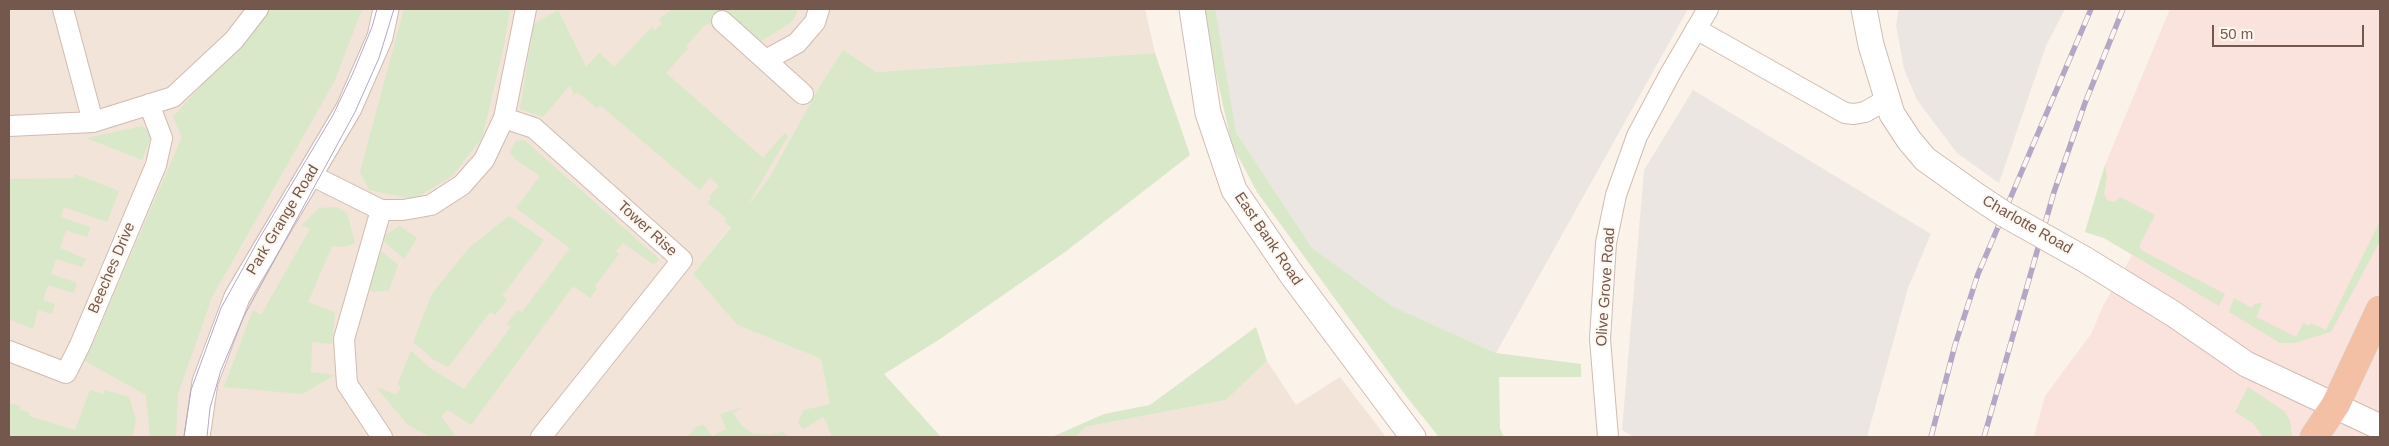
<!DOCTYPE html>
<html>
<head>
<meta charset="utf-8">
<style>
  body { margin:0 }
  #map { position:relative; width:2389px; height:446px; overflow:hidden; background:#fbf2e9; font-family:Arial,sans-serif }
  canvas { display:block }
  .frame { position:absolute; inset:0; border:10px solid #74584e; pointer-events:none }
  .scale { position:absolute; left:2212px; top:25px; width:152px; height:22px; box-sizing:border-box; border:2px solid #74584e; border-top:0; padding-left:6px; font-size:15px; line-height:18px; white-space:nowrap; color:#74584e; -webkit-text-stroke:4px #fef7ef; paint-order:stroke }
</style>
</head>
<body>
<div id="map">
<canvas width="2389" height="446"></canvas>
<div class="frame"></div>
<div class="scale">50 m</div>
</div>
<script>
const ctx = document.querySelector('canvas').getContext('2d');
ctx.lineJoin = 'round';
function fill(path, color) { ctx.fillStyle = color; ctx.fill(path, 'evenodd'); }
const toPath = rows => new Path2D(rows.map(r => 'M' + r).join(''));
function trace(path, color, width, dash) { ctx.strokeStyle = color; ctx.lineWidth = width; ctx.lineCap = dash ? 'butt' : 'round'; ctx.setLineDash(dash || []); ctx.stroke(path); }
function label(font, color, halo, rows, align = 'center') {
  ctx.font = font + ' Arial,sans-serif'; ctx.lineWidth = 4; ctx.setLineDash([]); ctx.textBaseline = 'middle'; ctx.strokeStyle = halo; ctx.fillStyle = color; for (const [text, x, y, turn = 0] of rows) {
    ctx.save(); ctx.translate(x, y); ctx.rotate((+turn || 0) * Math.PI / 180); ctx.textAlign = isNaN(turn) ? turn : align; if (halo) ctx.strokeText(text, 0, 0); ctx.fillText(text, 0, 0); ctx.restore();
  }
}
const residential = toPath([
  [9,9,1145,9,1155,53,876,72,843,51,818,89,769,178,693,274,737,325,821,359,830,404,866,437,9,437],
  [1267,361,1296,405,1340,377,1386,437,1076,437,1085,427,1226,400]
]);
const commercial = toPath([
  [2170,9,2380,9,2380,437,2333,437,2336,406,2314,437,2034,437,2045,396,2091,334,2104,304,2132,255,2104,238,2085,232,2105,165]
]);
const industrial = toPath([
  [1210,9,1688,9,1496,353,1392,307,1312,248,1236,132],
  [1899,9,2065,9,2046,46,1999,183,1957,153,1917,100,1904,69,1896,25],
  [1693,90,1931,234,1908,288,1867,437,1634,437,1622,430,1644,170]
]);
const green = toPath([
  [269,9,362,9,334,82,212,297,178,394,176,437,150,437,146,395,85,361,182,137,173,117,262,19],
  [404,9,510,9,504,45,482,138,452,176,414,199,369,190,360,172],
  [673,9,798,9,793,21,760,42,726,14,703,27,686,46,688,48,666,73,763,158,785,133,788,136,747,206,769,178,818,89,843,50,876,72,1155,53,1190,155,1065,252,940,339,884,374,941,437,829,437,831,435,828,426,823,417,803,429,798,423,804,410,830,404,821,359,737,325,693,274,731,227,725,222,727,219,707,202,711,199,709,197,719,186,710,177,700,190,600,105,597,108,577,92,574,95,570,85,543,117,520,109,534,24,558,10,586,67,599,53,614,67,652,27,655,30,662,24,659,19],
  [1205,9,1215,9,1236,132,1312,248,1393,307,1496,353,1581,364,1581,377,1499,377,1500,429,1504,437,1439,437,1406,396,1257,192,1232,145,1212,56],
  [143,126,151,136,142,160,86,138],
  [524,140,659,259,654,265,623,243,616,251,619,254,595,286,597,288,590,298,573,286,471,425,448,410,441,416,455,435,451,437,430,437,408,425,376,387,397,395,401,386,397,385,411,351,430,368,464,389,511,327,507,324,518,310,522,312,570,248,516,208,540,176,515,159,510,152,516,141],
  [2105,165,2107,177,2104,194,2107,200,2115,202,2120,197,2155,215,2139,246,2141,250,2225,294,2219,306,2104,238,2085,232],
  [75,174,119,191,107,222,64,207,61,217,90,227,87,237,66,230,60,248,86,259,82,267,56,259,51,274,77,283,74,293,48,285,43,300,55,304,52,314,38,310,33,329,9,319,9,179,75,178],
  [336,207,347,213,355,243,345,247,332,246,308,302,335,312,332,344,312,342,311,372,335,375,302,394,224,387,253,310,261,315,310,229,302,225,319,208],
  [509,216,544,240,502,296,507,300,495,315,490,312,448,367,434,360,413,342,432,294,469,248],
  [2380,221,2380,241,2331,332,2294,343,2280,343,2229,312,2234,298,2252,308,2255,304,2260,303,2262,304,2256,317,2296,337,2303,323,2310,326,2311,323,2326,330],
  [400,226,417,238,404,259,384,241,385,235],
  [381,251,398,265,389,290,372,292,369,288],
  [1256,327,1267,361,1226,400,1085,427,1076,437,1052,437,1104,414,1150,405],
  [2248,387,2284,411,2290,420,2292,437,2263,437,2253,423,2235,412],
  [90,390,103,394,105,390,129,397,136,420,132,437,9,437,9,403,20,406,19,409,30,413,29,416,75,430],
  [744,407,733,413,741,425,751,433,768,435,783,432,788,437,687,437,697,426,704,425,712,436,726,429,720,414]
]);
const minor = toPath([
  [63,9,93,122],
  [722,21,803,94],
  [1696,29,1845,113,1854,114,1865,112,1886,100],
  [766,60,797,43,815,22,819,9],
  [504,118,534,128,682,260,541,437],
  [9,126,93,122,173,97,234,40,258,9],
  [311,175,381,210,403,210,431,205,462,185,484,160,504,118,526,9],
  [381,210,344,339,347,384,382,437],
  [9,351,66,373,80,345,156,165,162,138,149,104],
  [1608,437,1600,339,1606,243,1616,195,1637,136,1670,74,1708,9]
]);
const tertiary = toPath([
  [1192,9,1208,113,1234,190,1292,275,1413,437],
  [1864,9,1871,45,1892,114,1909,140,1925,159,1974,194],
  [2084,259,2172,313,2246,364,2380,427],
  [197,437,205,382,237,297,349,108,380,37,386,9]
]);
const trunk = toPath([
  [2314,437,2336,404,2380,310]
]);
const tram = toPath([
  [184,437,191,390,221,308,259,239,333,115,353,73,372,27,377,9],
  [207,437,210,408,221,370,244,316,355,112,379,58,394,9]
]);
const rail = toPath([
  [1931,437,1955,345,1978,274,2091,9],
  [1984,437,2054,192,2085,103,2123,9]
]);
const tertiaryBridge = toPath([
  [1974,194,2004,214,2084,259]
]);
const streetNames = [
  ["Park Grange Road",283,220,-59],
  ["Charlotte Road",2027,225,30],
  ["Tower Rise",647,229,42],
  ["East Bank Road",1268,239,56],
  ["Beeches Drive",112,268,-67],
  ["Olive Grove Road",1606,287,-86]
];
fill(residential, '#f2e4d8');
fill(commercial, '#fae3dd');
fill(industrial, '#ece6e2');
fill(green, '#d8e8c8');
trace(minor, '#cfbcb2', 22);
trace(tertiary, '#cfbcb2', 27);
trace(trunk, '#d8d0cd', 29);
trace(minor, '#fff', 20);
trace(tertiary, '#fff', 25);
trace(trunk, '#f3c0a5', 28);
trace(tram, '#b4a7c5', 1);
trace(rail, '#b4a7c5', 5.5);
trace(rail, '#fef7ef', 4, [11]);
trace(tertiaryBridge, '#cfbcb2', 27, []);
trace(tertiaryBridge, '#fff', 25);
label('15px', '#74584e', '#fef7ef', streetNames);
</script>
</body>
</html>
